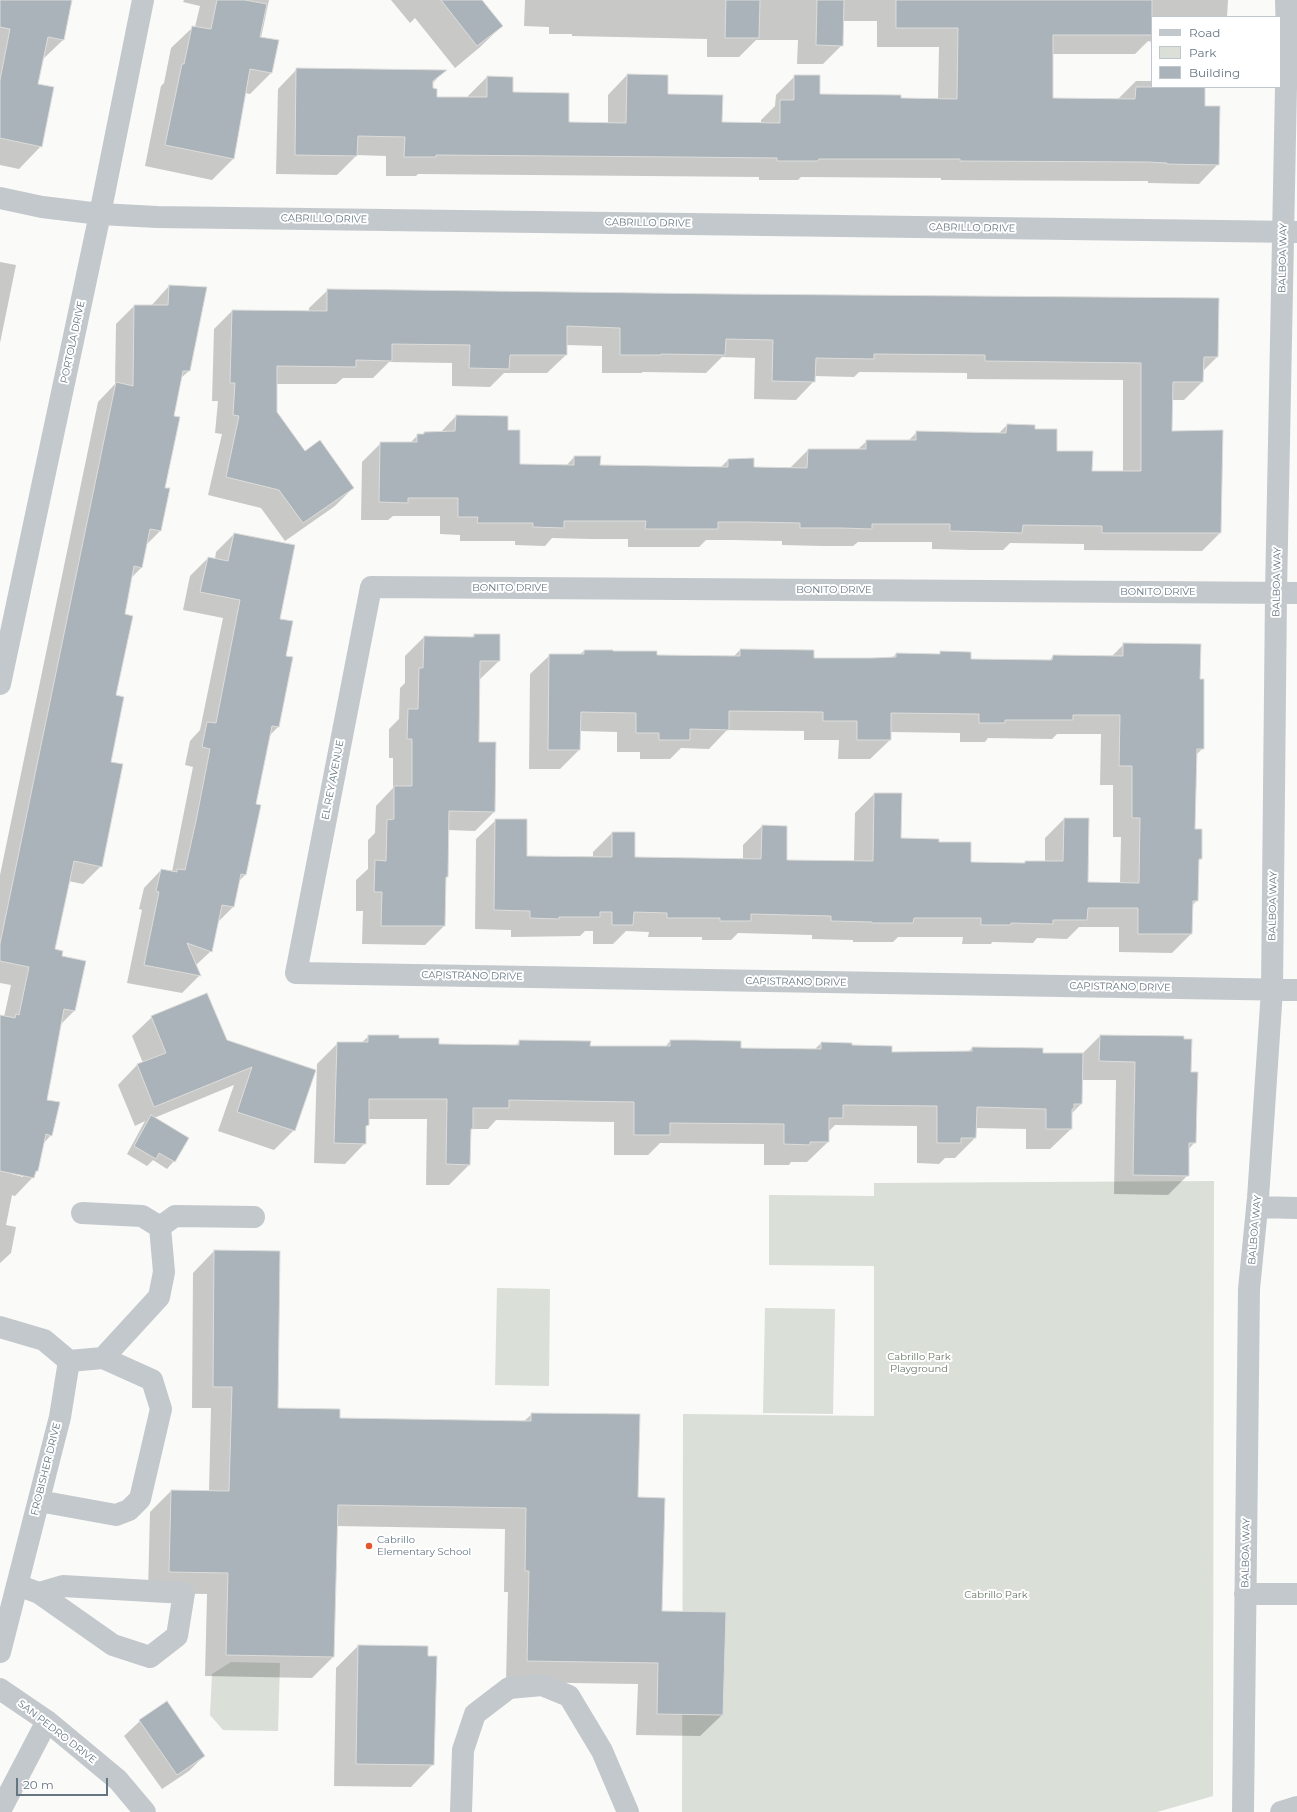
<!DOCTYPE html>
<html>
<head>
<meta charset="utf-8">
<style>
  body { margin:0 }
  #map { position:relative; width:1297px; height:1812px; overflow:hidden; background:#fafaf8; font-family:Montserrat,sans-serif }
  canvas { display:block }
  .legend { position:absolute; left:1151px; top:16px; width:130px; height:72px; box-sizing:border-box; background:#fff; border:1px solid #c1c8cd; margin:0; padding:5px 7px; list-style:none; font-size:12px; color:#657683 }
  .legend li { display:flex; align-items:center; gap:8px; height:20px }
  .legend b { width:20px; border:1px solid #c1c8cd }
  .scale { position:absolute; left:16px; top:1778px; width:92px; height:18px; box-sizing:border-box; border:2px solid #657683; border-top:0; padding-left:5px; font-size:12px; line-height:14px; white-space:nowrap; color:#657683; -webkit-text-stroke:3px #fff; paint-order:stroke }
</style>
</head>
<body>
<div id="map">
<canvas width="1297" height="1812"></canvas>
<ul class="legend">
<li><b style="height:5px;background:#c3c8cc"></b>Road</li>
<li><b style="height:11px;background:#dadfd7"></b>Park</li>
<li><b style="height:11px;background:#aab3b9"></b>Building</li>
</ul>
<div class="scale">20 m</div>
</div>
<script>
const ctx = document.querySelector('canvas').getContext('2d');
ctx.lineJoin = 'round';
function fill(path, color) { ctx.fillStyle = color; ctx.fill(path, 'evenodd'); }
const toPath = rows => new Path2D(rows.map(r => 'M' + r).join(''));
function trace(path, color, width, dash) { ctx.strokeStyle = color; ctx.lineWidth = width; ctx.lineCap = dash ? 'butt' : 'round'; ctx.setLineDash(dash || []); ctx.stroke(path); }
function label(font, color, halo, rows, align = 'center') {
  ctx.font = font + ' Montserrat,sans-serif'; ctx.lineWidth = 4; ctx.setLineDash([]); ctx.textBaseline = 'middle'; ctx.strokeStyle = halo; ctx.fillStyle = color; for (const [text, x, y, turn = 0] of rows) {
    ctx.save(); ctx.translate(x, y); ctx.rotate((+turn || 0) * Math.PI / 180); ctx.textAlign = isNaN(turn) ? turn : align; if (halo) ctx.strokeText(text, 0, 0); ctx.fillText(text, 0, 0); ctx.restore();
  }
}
const green = toPath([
  [1214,1181,1213,1796,1157,1812,682,1812,683,1414,874,1416,874,1266,769,1265,769,1195,874,1196,874,1183],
  [497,1288,550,1289,549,1386,495,1385],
  [765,1308,835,1309,833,1414,763,1413],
  [231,1662,280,1663,278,1731,223,1730,210,1715,212,1674]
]);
const shadow = toPath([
  [0,0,71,0,63,40,42,60,37,85,41,146,19,169,0,165],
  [184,0,269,0,261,38,278,41,271,73,250,94,245,93,233,159,212,180,145,166,161,86,164,83,171,48,193,27,195,27,200,6,183,2],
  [391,0,481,0,502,26,479,48,455,68,415,18,410,23],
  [525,0,1228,0,1227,17,1152,17,1152,42,1148,41,1135,54,1052,54,1052,99,1117,100,1136,81,1152,81,1152,87,1204,87,1204,107,1218,164,1199,184,1148,183,1148,181,1129,181,941,180,941,178,801,177,798,180,759,180,759,177,418,174,416,176,386,176,386,156,357,155,337,175,276,174,278,89,297,69,444,71,432,84,436,98,468,98,468,96,487,77,512,93,568,123,608,123,608,95,627,75,721,123,761,124,761,120,775,106,776,95,795,76,819,95,938,100,939,47,877,47,877,21,843,21,842,45,823,64,797,64,798,40,756,40,739,57,707,57,707,39,572,36,572,34,549,34,549,27,524,26],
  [0,262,16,265,0,343],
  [169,286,189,371,181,378,173,416,160,531,146,545,142,567,131,578,123,615,101,866,83,884,68,881,54,950,61,956,74,1011,60,1025,51,1070,53,1071,46,1101,51,1135,43,1144,37,1171,33,1177,15,1196,12,1195,6,1225,16,1227,11,1253,0,1263,0,1016,4,1017,11,985,0,983,0,875,98,402,115,384,116,324,134,306,151,306],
  [12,1172,23,1174,23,1177,12,1174],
  [328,290,724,295,1218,299,1217,357,1202,372,1202,382,1184,400,1171,400,1171,432,1220,533,1202,551,1084,550,1084,544,1010,543,1003,550,972,550,932,549,932,542,858,542,853,546,823,546,782,545,782,541,732,540,706,540,699,547,628,547,628,539,591,539,552,538,545,546,515,545,515,541,460,541,460,535,440,534,440,516,393,516,388,520,361,520,362,462,381,443,410,443,418,435,422,435,424,433,440,433,456,416,507,431,519,465,566,466,574,457,599,466,720,468,728,460,753,468,790,468,808,450,857,450,867,441,908,441,917,432,998,434,1007,425,1034,430,1056,452,1091,472,1123,472,1123,380,967,379,967,373,859,372,854,377,814,376,814,381,796,400,754,399,755,358,722,357,706,373,643,372,641,373,602,373,602,346,566,345,566,355,547,373,504,373,490,387,452,386,452,363,389,362,373,378,343,378,336,384,276,384,276,412,305,452,353,488,335,506,285,541,261,508,208,495,222,434,215,433,218,401,212,401,214,329,232,311,309,312,309,308],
  [234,534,279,619,285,657,278,727,269,736,255,805,245,875,238,882,233,907,217,923,211,951,195,966,199,976,182,993,127,983,142,910,139,909,144,888,161,870,172,872,193,767,185,765,190,741,200,730,223,618,183,610,190,576,208,558,215,559,216,552],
  [474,635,499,661,479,680,478,743,494,812,475,831,448,830,447,876,445,878,444,926,425,945,362,944,363,911,356,911,356,880,368,869,368,840,375,833,376,806,393,788,393,758,389,758,389,729,399,719,400,688,405,683,405,656,424,637,471,638],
  [1124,644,1199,680,1203,748,1196,755,1194,830,1201,859,1198,861,1197,900,1192,906,1191,934,1172,953,1119,952,1119,927,1079,927,1067,939,1037,938,1033,943,992,942,991,944,962,944,963,937,898,937,893,942,853,942,853,940,812,939,812,935,738,933,731,940,702,940,702,937,648,937,649,932,626,931,613,944,593,944,593,931,585,931,580,936,511,937,511,930,475,929,476,839,496,820,526,857,593,858,593,852,612,833,634,858,743,860,743,845,762,826,786,861,854,862,855,813,874,794,900,839,938,843,970,863,1023,864,1025,862,1045,862,1045,838,1064,819,1087,883,1120,884,1121,837,1113,837,1113,785,1100,785,1101,734,1057,734,1052,739,988,738,985,742,960,742,960,733,890,732,890,740,870,759,838,759,839,740,804,740,804,731,727,730,709,749,681,748,670,759,640,759,640,752,617,752,617,732,580,731,579,750,560,769,529,769,530,674,550,655,579,655,584,651,656,656,733,657,740,650,813,659,892,658,896,654,938,655,941,652,970,660,1049,661,1053,656,1111,657],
  [152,1017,315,1070,294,1130,274,1150,218,1131,234,1085,154,1118,174,1161,167,1169,153,1160,147,1166,127,1154,145,1121,135,1126,118,1085,137,1065,143,1063,132,1036],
  [369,1036,438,1045,515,1046,520,1041,589,1047,665,1047,670,1041,740,1049,814,1050,821,1043,891,1053,968,1052,972,1048,1042,1054,1082,1054,1100,1036,1190,1073,1195,1142,1188,1150,1188,1175,1168,1195,1114,1194,1116,1080,1081,1080,1081,1104,1071,1114,1071,1129,1050,1149,1026,1149,1026,1129,976,1128,975,1138,955,1158,945,1158,939,1164,917,1163,917,1126,835,1125,828,1132,828,1142,807,1162,791,1162,789,1165,764,1165,764,1144,660,1143,648,1155,614,1155,614,1122,496,1120,488,1129,472,1129,470,1131,469,1165,449,1185,426,1185,427,1119,368,1119,368,1125,365,1127,365,1143,345,1164,314,1163,317,1064,338,1043,361,1043],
  [214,1251,277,1409,339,1419,523,1422,532,1414,637,1498,661,1612,725,1613,722,1715,700,1736,636,1735,638,1684,506,1682,508,1592,504,1592,505,1529,336,1526,333,1657,312,1678,205,1676,207,1594,148,1593,150,1512,171,1491,209,1492,211,1408,192,1408,193,1273],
  [358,1646,433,1764,411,1787,334,1786,336,1668],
  [167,1702,204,1756,189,1771,162,1789,124,1736,140,1721]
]);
const building = toPath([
  [0,0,72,0,64,40,48,37,38,84,54,87,42,147,0,138,0,80,10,29,0,27,0,0],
  [217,0,245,0,267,4,260,37,279,40,272,73,250,69,234,159,165,145,182,64,184,64,192,26,211,29,217,0],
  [441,0,482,0,503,26,477,46,441,0],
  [726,0,760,0,759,38,725,38,726,0],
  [817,0,844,0,843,46,816,45,817,0],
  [896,0,1152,0,1152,35,1053,35,1053,98,1135,99,1136,87,1205,87,1205,106,1220,106,1219,165,1167,164,1167,163,1149,162,960,161,960,159,819,159,818,161,777,161,777,158,680,157,436,155,436,157,404,157,405,137,358,136,357,156,295,155,296,68,447,70,433,81,433,88,437,89,437,97,487,97,487,76,513,77,513,92,569,93,569,122,626,123,627,74,668,75,668,94,723,95,722,122,780,123,780,100,794,100,794,75,820,75,820,94,901,95,901,98,957,99,958,28,896,28,896,0],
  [169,285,207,287,190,371,183,371,174,416,180,417,165,488,170,488,161,531,150,529,142,568,134,566,125,614,133,616,116,695,124,697,111,762,123,764,102,867,74,861,55,949,63,951,62,956,86,961,75,1011,64,1009,47,1100,60,1102,52,1136,46,1134,38,1171,36,1171,34,1178,0,1171,0,1015,15,1018,16,1014,19,1015,29,967,0,961,0,944,116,382,133,386,134,305,168,305,169,285],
  [327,289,724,294,1219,298,1218,357,1204,357,1203,382,1173,382,1172,431,1223,430,1221,533,1102,533,1102,526,1023,525,1022,533,991,532,950,531,950,524,872,524,872,529,842,528,800,528,800,523,751,522,718,522,718,529,645,529,646,521,564,521,564,528,533,527,533,523,477,523,478,517,458,517,458,498,408,498,408,503,379,502,380,442,417,442,417,434,424,434,424,432,455,431,456,415,508,416,508,430,520,430,520,464,574,465,574,456,601,456,600,465,728,467,728,459,754,458,754,467,807,468,808,449,866,449,866,440,916,440,916,431,1006,433,1007,424,1035,425,1035,429,1057,429,1057,451,1093,451,1092,471,1141,471,1141,363,985,361,985,355,874,354,874,359,816,358,815,382,772,381,773,340,726,339,725,355,661,354,661,355,620,355,620,328,567,326,567,355,510,355,509,369,469,368,470,345,392,344,392,361,356,360,356,367,277,366,277,412,305,451,320,440,354,488,303,523,279,490,226,477,239,416,233,415,235,383,230,383,232,310,327,311,327,289],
  [234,533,295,545,280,619,293,621,286,656,293,657,279,727,272,726,256,804,261,805,246,875,241,874,234,907,222,905,212,952,187,943,201,976,144,965,159,892,156,891,161,869,177,872,177,869,185,870,196,821,210,749,202,747,207,722,216,723,240,600,200,592,208,557,228,561,234,533],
  [474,634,500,634,500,661,480,661,479,742,496,742,495,812,449,811,448,877,446,877,445,926,381,926,382,892,374,892,375,860,386,861,387,820,394,819,394,786,412,786,412,739,407,739,408,709,418,709,419,668,423,668,424,636,474,637,474,634],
  [1123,643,1201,644,1200,679,1204,679,1204,749,1197,749,1195,829,1202,829,1202,859,1199,859,1198,901,1193,901,1192,934,1138,934,1138,908,1088,908,1087,920,1053,920,1053,924,1011,923,1011,925,981,925,981,918,914,918,913,923,872,923,872,922,831,921,831,916,751,914,751,921,720,921,720,918,667,918,667,913,634,912,633,925,612,925,612,912,600,912,600,917,559,917,559,919,530,918,530,911,494,910,495,819,527,819,527,856,612,857,612,832,635,832,635,857,761,859,762,825,787,826,787,860,873,861,874,793,902,793,901,838,939,839,939,842,971,842,971,862,1025,863,1025,861,1063,861,1064,818,1089,818,1088,882,1139,883,1140,818,1132,818,1132,766,1119,766,1120,715,1073,715,1073,720,1005,720,1005,723,979,723,979,714,891,713,891,740,857,740,857,721,823,721,823,712,729,711,729,730,690,729,690,740,659,740,659,733,636,733,636,713,581,712,580,750,548,750,549,654,584,654,584,650,613,650,613,651,657,651,657,655,740,656,740,649,814,650,814,658,872,658,896,657,896,653,940,654,940,651,971,652,971,659,1052,660,1053,655,1123,656,1123,643],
  [207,993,227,1040,316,1070,295,1131,237,1112,252,1067,154,1107,137,1064,166,1053,151,1016,207,993],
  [368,1035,399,1035,399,1038,439,1038,439,1044,519,1045,519,1040,591,1041,590,1046,670,1046,670,1040,694,1040,741,1041,741,1048,821,1049,821,1042,852,1043,852,1045,892,1046,892,1052,972,1051,972,1047,1043,1048,1043,1053,1083,1053,1082,1104,1074,1104,1074,1109,1072,1109,1072,1129,1046,1129,1046,1109,977,1107,976,1138,961,1138,961,1143,937,1143,937,1106,843,1105,843,1118,829,1118,829,1142,810,1142,810,1145,784,1144,784,1124,670,1123,670,1135,634,1135,634,1102,509,1100,509,1108,473,1108,473,1129,471,1129,470,1165,446,1164,447,1099,369,1099,369,1125,366,1126,366,1144,334,1143,337,1042,368,1042,368,1035],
  [1100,1035,1184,1036,1184,1039,1192,1039,1191,1072,1198,1072,1197,1102,1196,1143,1189,1143,1189,1176,1133,1175,1135,1062,1099,1061,1100,1035],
  [151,1115,189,1138,175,1162,159,1153,156,1159,134,1146,151,1115],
  [214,1250,280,1251,278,1408,340,1409,340,1418,531,1421,531,1413,640,1414,638,1497,665,1498,662,1611,726,1612,723,1715,657,1714,658,1663,527,1661,529,1571,525,1571,526,1508,338,1505,334,1657,226,1655,228,1573,169,1572,171,1490,229,1491,232,1387,213,1387,214,1250],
  [358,1645,428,1646,428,1656,437,1656,434,1765,356,1764,358,1645],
  [167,1701,205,1756,177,1775,139,1720,167,1701]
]);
const minor = toPath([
  [0,198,42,207,100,214,157,217,1297,232],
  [1297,593,371,587,296,973,1297,990],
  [0,684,100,214,143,0],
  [1257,1207,1297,1208],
  [82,1213,142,1216,160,1227,164,1272,159,1297,103,1358],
  [160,1227,175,1216,254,1217],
  [0,1327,44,1340,69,1361,60,1417,0,1652],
  [39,1501,116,1515,129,1510,140,1499,161,1409,152,1380,103,1358,69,1361],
  [17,1585,39,1593,113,1645,150,1657,177,1636,184,1593,63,1586,39,1593],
  [1245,1594,1297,1594],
  [0,1689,47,1721,118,1780,145,1812],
  [0,1811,47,1721],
  [461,1812,463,1750,475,1714,509,1688,542,1685,569,1696,602,1751,628,1812],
  [1243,1812,1249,1289,1258,1198,1272,990,1276,593,1287,36,1286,0],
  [1281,1812,1297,1807]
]);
const markers = [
  [369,1546,4,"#e4572e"]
];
const streetNames = [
  ["CABRILLO DRIVE",324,219,1],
  ["CABRILLO DRIVE",648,223,1],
  ["CABRILLO DRIVE",972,228,1],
  ["BALBOA WAY",1283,258,-89],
  ["PORTOLA DRIVE",73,342,-78],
  ["BALBOA WAY",1277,582,-89],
  ["BONITO DRIVE",510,588],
  ["BONITO DRIVE",834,590],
  ["BONITO DRIVE",1158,592],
  ["EL REY AVENUE",333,780,-79],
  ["BALBOA WAY",1273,906,-89],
  ["CAPISTRANO DRIVE",472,976,1],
  ["CAPISTRANO DRIVE",796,982,1],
  ["CAPISTRANO DRIVE",1120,987,1],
  ["BALBOA WAY",1255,1230,-85],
  ["FROBISHER DRIVE",46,1469,-76],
  ["BALBOA WAY",1246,1553,-89],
  ["SAN PEDRO DRIVE",57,1732,38]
];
const parkNames = [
  ["Cabrillo Park",919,1357],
  ["Playground",919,1369],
  ["Cabrillo Park",996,1595]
];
const poiNames = [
  ["Cabrillo",377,1540],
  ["Elementary School",377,1552]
];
fill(green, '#dadfd7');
fill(shadow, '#0003');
fill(building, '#aab3b9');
trace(building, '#dcdcda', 1);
trace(minor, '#c3c8cc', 22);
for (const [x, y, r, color] of markers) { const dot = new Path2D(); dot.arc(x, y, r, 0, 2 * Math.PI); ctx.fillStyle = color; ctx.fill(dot); trace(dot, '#fff', 1.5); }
label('10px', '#657683', '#fff', streetNames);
label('10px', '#687a64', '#fff', parkNames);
label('10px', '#657683', '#fff', poiNames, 'left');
</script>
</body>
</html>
